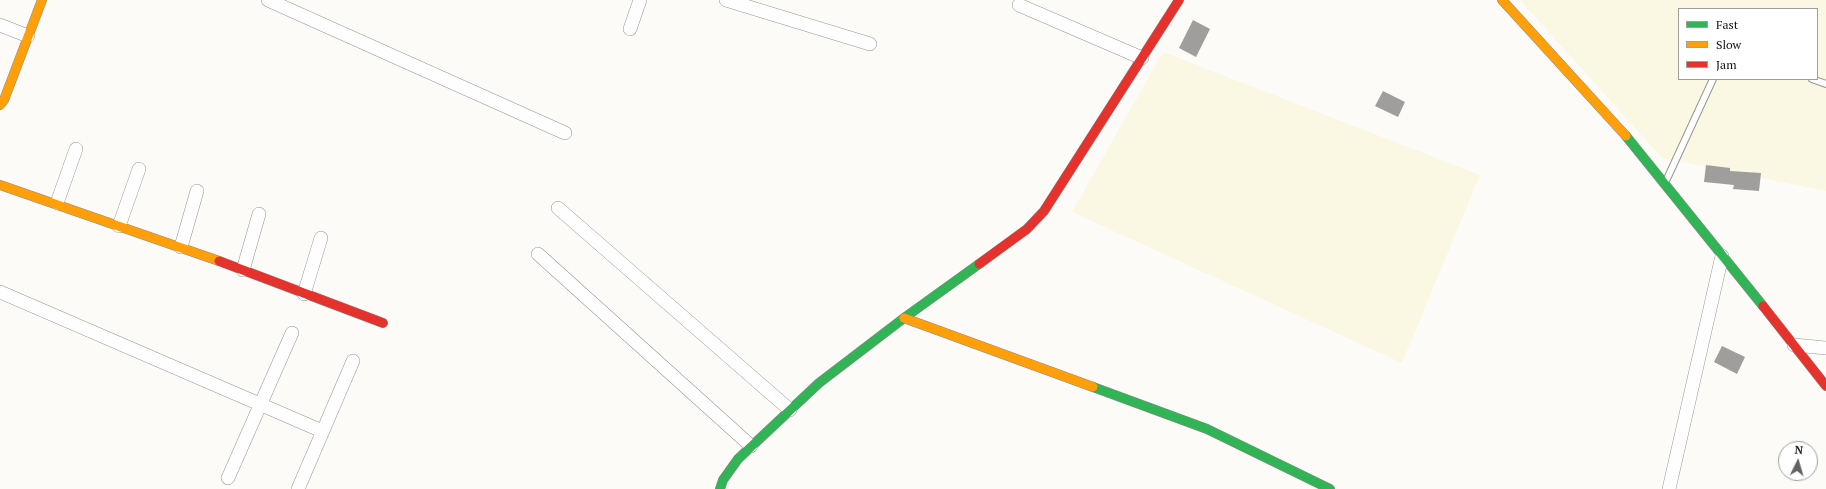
<!DOCTYPE html>
<html>
<head>
<meta charset="utf-8">
<style>
  body { margin:0 }
  #map { position:relative; width:1826px; height:489px; overflow:hidden; background:#fcfbf7; font-family:"PT Serif",serif }
  canvas { display:block }
  .legend { position:absolute; left:1678px; top:8px; width:140px; height:72px; box-sizing:border-box; background:#fff; border:1px solid #9f9f9f; margin:0; padding:5px 7px; list-style:none; font-size:12px; color:#101010 }
  .legend li { display:flex; align-items:center; gap:8px; height:20px }
  .legend b { width:20px; border:1px solid #9f9f9f }
  .north { position:absolute; left:1778px; top:441px; width:40px; height:40px; box-sizing:border-box; background:#fff; border:1px solid #9f9f9f; border-radius:50%; rotate:5deg; font-size:11px; font-weight:700; line-height:16px; text-align:center; color:#101010 }
  .north::after { content:''; display:block; margin:auto; width:14px; height:18px; background:#636261; clip-path:polygon(50% 0,100% 100%,50% 72%,0 100%) }
</style>
</head>
<body>
<div id="map">
<canvas width="1826" height="489"></canvas>
<ul class="legend">
<li><b style="height:5px;background:#30b455"></b>Fast</li>
<li><b style="height:5px;background:#ff9f0a"></b>Slow</li>
<li><b style="height:5px;background:#e5322d"></b>Jam</li>
</ul>
<div class="north">N</div>
</div>
<script>
const ctx = document.querySelector('canvas').getContext('2d');
ctx.lineJoin = 'round';
function fill(path, color) { ctx.fillStyle = color; ctx.fill(path, 'evenodd'); }
const toPath = rows => new Path2D(rows.map(r => 'M' + r).join(''));
function trace(path, color, width, dash) { ctx.strokeStyle = color; ctx.lineWidth = width; ctx.lineCap = dash ? 'butt' : 'round'; ctx.setLineDash(dash || []); ctx.stroke(path); }
const farmland = toPath([
  [1520,0,1826,0,1826,191,1662,158],
  [1679,9,1817,9,1817,79,1679,79],
  [1163,52,1480,175,1402,363,1072,212]
]);
const building = toPath([
  [1193,20,1210,29,1196,57,1179,48],
  [1383,91,1405,102,1398,117,1375,106],
  [1706,165,1730,168,1730,171,1761,173,1759,191,1733,189,1734,185,1704,182],
  [1722,346,1745,357,1737,374,1714,362]
]);
const lane = toPath([
  [1812,79,1826,84],
  [1666,181,1713,79]
]);
const street = toPath([
  [268,0,565,133],
  [726,0,870,44],
  [1019,5,1142,58],
  [0,25,28,36],
  [630,29,640,0],
  [57,203,76,149],
  [558,208,790,410],
  [119,226,139,169],
  [181,247,197,191],
  [538,254,751,446],
  [243,270,259,214],
  [0,292,322,431],
  [304,294,321,238],
  [1794,345,1826,348],
  [228,478,292,333],
  [298,489,353,361],
  [1669,489,1722,256]
]);
const fast = toPath([
  [1626,136,1763,306],
  [1093,387,1207,429,1330,489],
  [720,489,723,480,738,459,819,383,904,318,979,264]
]);
const slow = toPath([
  [1502,0,1626,136],
  [0,105,4,100,42,0],
  [0,185,219,261],
  [904,318,1093,387]
]);
const jam = toPath([
  [219,261,383,323],
  [979,264,1027,229,1044,211,1179,0],
  [1763,306,1826,386]
]);
fill(farmland, '#faf7e2');
fill(building, '#a09e9c');
trace(lane, '#969694', 8);
trace(street, '#969694', 14);
trace(fast, '#8d8c8b', 10);
trace(slow, '#8d8c8b', 10);
trace(jam, '#8d8c8b', 10);
trace(lane, '#fffefe', 6);
trace(street, '#fffefe', 13);
trace(fast, '#30b455', 9);
trace(slow, '#ff9f0a', 9);
trace(jam, '#e5322d', 9);
</script>
</body>
</html>
